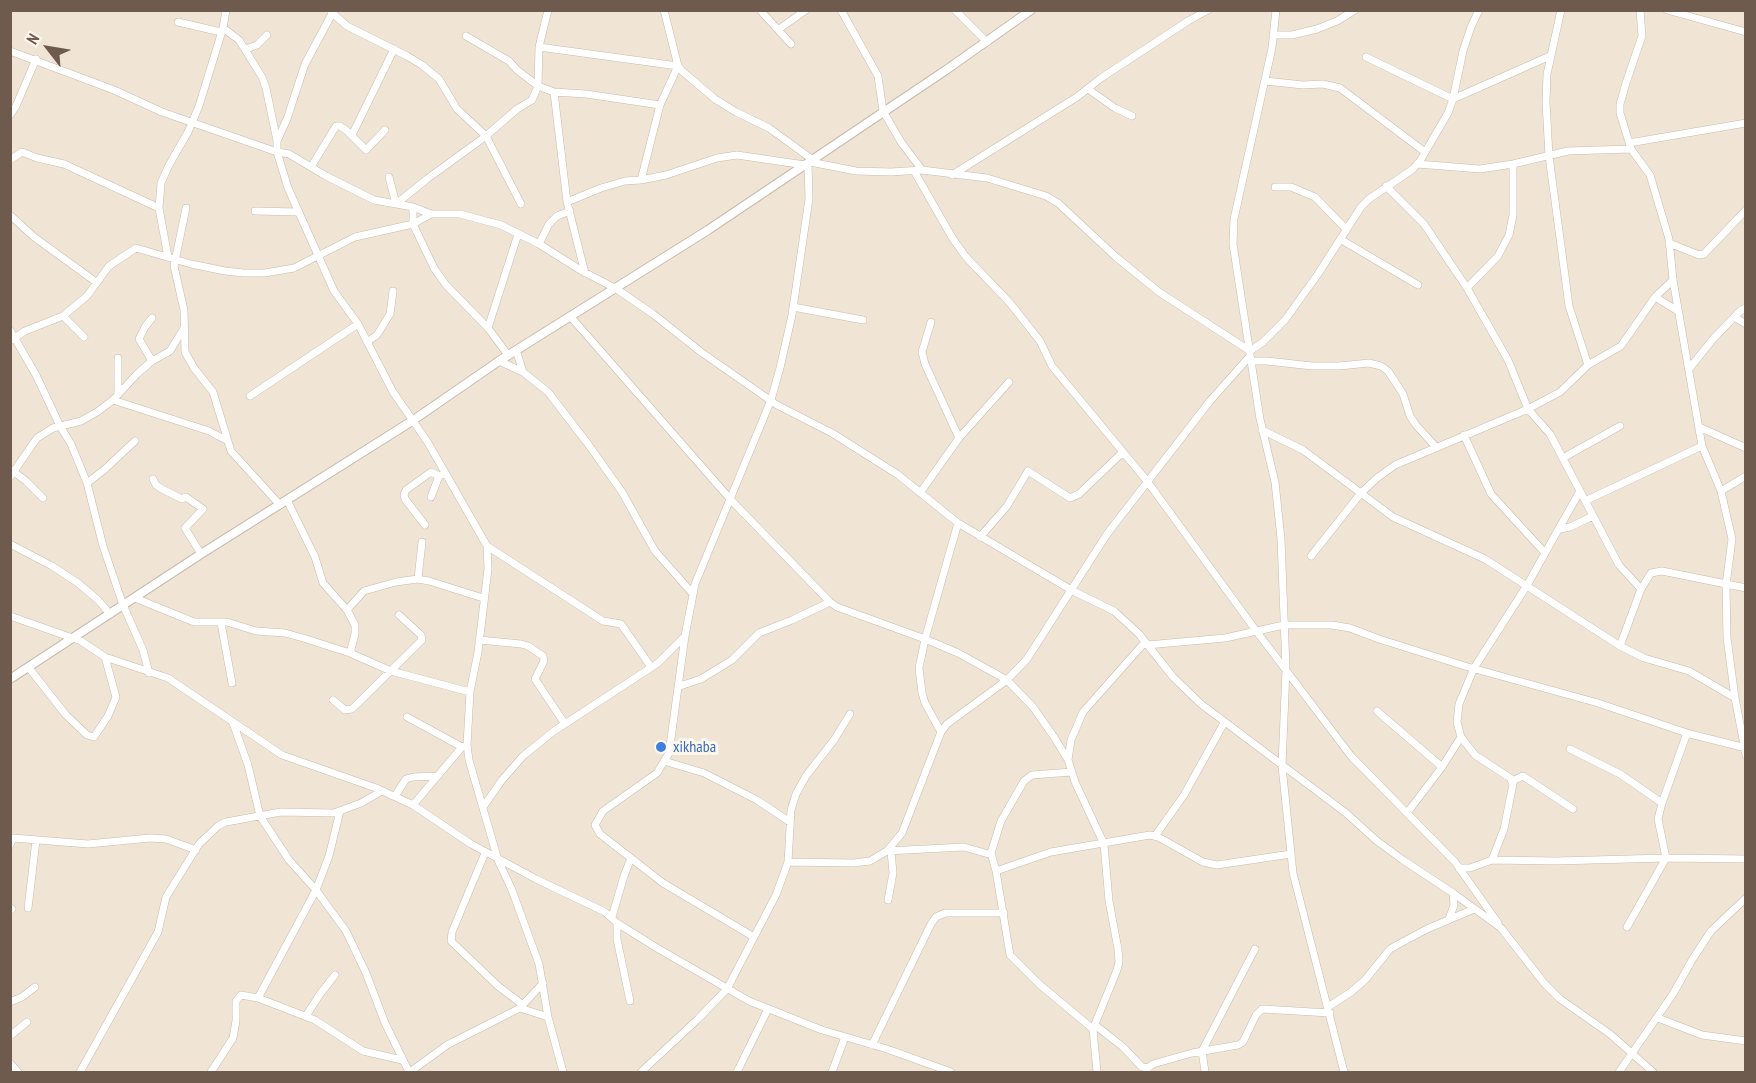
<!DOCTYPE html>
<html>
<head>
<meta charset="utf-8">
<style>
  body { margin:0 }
  #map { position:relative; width:1756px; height:1083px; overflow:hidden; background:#f9f3e6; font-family:"PT Sans Narrow",sans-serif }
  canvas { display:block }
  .frame { position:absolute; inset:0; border:12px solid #6f5b4e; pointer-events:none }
  .north { position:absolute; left:18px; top:18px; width:60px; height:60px; -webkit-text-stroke:4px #fdf7eb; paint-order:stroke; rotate:301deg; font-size:16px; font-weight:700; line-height:24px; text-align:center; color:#6f5b4e }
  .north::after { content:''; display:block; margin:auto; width:21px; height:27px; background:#6f5b4e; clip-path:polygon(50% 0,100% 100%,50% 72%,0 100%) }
</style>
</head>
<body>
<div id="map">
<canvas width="1756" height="1083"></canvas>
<div class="frame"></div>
<div class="north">N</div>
</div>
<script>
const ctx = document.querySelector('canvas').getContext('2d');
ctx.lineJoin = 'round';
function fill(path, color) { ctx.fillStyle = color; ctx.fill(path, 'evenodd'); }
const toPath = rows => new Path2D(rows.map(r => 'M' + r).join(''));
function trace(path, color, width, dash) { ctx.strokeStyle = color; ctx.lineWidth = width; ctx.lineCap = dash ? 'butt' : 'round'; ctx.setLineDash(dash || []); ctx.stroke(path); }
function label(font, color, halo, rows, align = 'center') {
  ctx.font = font + ' "PT Sans Narrow",sans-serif'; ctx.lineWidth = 6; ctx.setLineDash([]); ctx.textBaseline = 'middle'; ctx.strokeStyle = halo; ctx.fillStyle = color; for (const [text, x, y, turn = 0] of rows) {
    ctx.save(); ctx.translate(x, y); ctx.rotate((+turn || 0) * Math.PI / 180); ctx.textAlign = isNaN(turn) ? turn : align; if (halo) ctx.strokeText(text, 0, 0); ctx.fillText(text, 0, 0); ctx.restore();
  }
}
const residential = toPath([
  [11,11,1745,11,1745,1072,11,1072]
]);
const minor = toPath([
  [334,10,305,64,287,119,277,141,277,152,288,188,334,291,358,324,393,392,427,441,487,546,488,569,478,652,470,692,467,745,469,760,498,860,512,890,539,964,548,1017],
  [664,10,678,66,682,71,715,99,736,112,769,128,813,160],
  [760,10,791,44],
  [841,10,878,76,883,111,901,142,922,170],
  [955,10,987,42],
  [1276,10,1272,48,1234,219,1233,244,1260,419,1275,482,1281,539,1286,669,1282,766,1293,873,1344,1072],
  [1561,10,1547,74,1546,102,1549,156,1569,306,1588,365],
  [1640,10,1642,36,1626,83,1620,104,1620,113,1631,149,1650,175,1669,239,1673,280,1702,446,1721,491,1732,539,1726,585,1727,638,1735,698,1746,755],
  [1667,10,1746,32],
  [331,12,347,26,407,56,422,65,439,79,457,109,486,136,521,204],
  [178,22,221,32],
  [223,28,239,40,262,77,266,88,277,141],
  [779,29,806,10],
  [1273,35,1292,35,1317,29,1337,21,1355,10],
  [466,36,509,61,517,70,538,86,554,92,567,202,585,273],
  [539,47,678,66],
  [246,49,257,45,267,35],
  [10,51,114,90,162,112,277,152,289,154,326,176,374,200,413,207,431,214,460,214,501,225,539,244,582,271,615,288,653,314,701,352,777,405,832,433,897,474,958,523,1073,591,1114,611,1139,634,1173,677,1201,704,1346,813,1377,841,1403,860,1453,893,1501,928,1544,983,1560,999,1610,1034,1653,1072],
  [1366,57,1453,99,1550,56],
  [1265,81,1303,85,1323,84,1340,88,1425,152],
  [1088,89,1115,108,1132,116],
  [554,92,586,94,660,105],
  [10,115,16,106,36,59],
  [352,135,394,49],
  [1629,143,1746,123],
  [10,160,22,152,37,158,64,164,159,208],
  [810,162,856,171,891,172,922,170,987,178,1046,196,1058,203,1116,257,1159,292,1250,351,1263,342,1285,320,1318,274,1361,207,1369,199,1413,169,1420,161,1448,113,1453,99,1463,51,1471,27,1479,10],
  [1417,164,1480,169,1513,164,1568,151,1631,149],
  [311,167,336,126,340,126,346,130,366,150,385,130],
  [914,171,953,239,966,257,1010,303,1040,341,1052,366,1147,481,1257,632,1351,756,1455,862,1498,923],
  [952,175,1077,97,1101,78,1188,21,1208,10],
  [389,177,396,204,427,179,486,136,517,109,532,100,538,86,539,47,548,10],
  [641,180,660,105,678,66],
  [1386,186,1424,224,1467,288,1508,360,1528,409,1550,434,1619,565,1641,589],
  [1275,187,1291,187,1315,197,1346,229],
  [567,202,601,188,625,181,641,180,666,175,717,158,737,155,805,165],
  [413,207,413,224,434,268,446,285,488,328,508,355],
  [186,208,174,266,184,310,185,352,194,368,213,392,231,451,280,505],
  [255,211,298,212],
  [10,215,34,237,96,282],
  [1340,239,1418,285],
  [1669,243,1699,255,1704,254,1746,210],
  [539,244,549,224,557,216,570,211],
  [168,257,159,208,161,183,169,165,188,132,199,106,223,28,226,10],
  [1467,288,1498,256,1509,235,1513,215,1513,164],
  [1655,297,1678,311],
  [793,307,863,320],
  [63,316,84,337],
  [570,316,731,500,830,602,837,607,925,639,958,653,1007,680,1033,707,1054,737,1068,760,1075,782,1104,844,1109,901,1118,949,1119,962,1117,970,1093,1029,1097,1072],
  [1734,317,1746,324],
  [931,322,922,352,925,364,959,438],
  [488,328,518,234],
  [10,330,36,375,60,426,71,444,87,483,103,546,123,605,143,650,149,673],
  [10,341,25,331,63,316,87,296,109,266,136,248,191,264,225,271,243,273,265,273,294,268,355,237,413,224,431,214],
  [367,342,377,335,390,314,393,291],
  [516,350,523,372],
  [152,361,139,339,145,327,152,318],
  [499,361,523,372,548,392,588,444,622,492,655,551,693,594],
  [1251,361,1267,361,1312,366,1339,366,1369,363,1381,366,1388,371,1403,394,1410,416,1416,425,1435,446],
  [1689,369,1713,339,1740,311,1746,308],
  [118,394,118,358],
  [250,396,358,324],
  [113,400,209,431,226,440],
  [1699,427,1746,448],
  [1262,430,1303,450,1393,517,1485,559,1620,646,1644,658,1689,671,1735,698],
  [1464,435,1491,494,1545,553],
  [1563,458,1620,426],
  [10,469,26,481,43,498],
  [10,477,37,438,53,428,81,421,97,412,113,400,137,374,152,361,170,351,184,328],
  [153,479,156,485,162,489,182,499,186,497,203,509,185,528,201,554],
  [87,483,104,470,135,441],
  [1721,491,1746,476],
  [920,493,959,438,1009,382],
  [431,497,439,476,442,475],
  [287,500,315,557,323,583,347,610,355,625,355,634,350,653],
  [1585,501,1702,446],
  [425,525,405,499,404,494,406,490,431,472,439,476],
  [1560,529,1570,527,1593,516],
  [980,537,1007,506,1028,471,1070,498,1079,494,1123,452],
  [10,544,52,566,78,583,98,600,110,614],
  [487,546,603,621,621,624,651,667],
  [1311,556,1361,493,1377,478,1395,465,1528,409,1560,392,1588,365,1621,346,1655,297,1673,280],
  [418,579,422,542],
  [135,598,194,622,227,622,256,631,285,633,303,638,350,653,391,671,470,692],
  [347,610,364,591,396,582,418,579,429,581,483,598],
  [10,616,81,641,105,657,168,678,282,755,376,788,413,805,471,844,536,879,605,912,617,923,657,948,749,1001,822,1030,887,1049,951,1072],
  [221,623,232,683],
  [479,640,521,644,528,646,543,656,544,661,535,679,565,724],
  [1147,645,1225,638,1284,625,1332,625,1350,628,1379,639,1468,667,1598,703,1690,734,1746,748],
  [1620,646,1641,589,1651,573,1662,571,1746,588],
  [29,668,66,715,87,735,94,737,108,716,116,697,105,657],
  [680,686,701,679,732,660,759,633,792,620,830,602],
  [333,700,345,710,352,709,422,640,421,635,399,615],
  [1377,711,1442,767],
  [407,717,462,747],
  [233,723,248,765,260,816,289,860,316,890,346,931,366,973,385,1023,409,1072],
  [941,732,925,703,922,693,919,668,925,639,958,523],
  [1570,749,1620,774,1662,803],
  [1068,760,1071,740,1083,712,1145,642],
  [664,761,704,773,757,800,790,822],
  [1072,772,1032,775,1024,781,1001,821,991,853,996,871,1010,955,1039,984,1093,1029],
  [1512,781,1523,776,1573,809],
  [395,796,406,779,413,777,437,776],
  [413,805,462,747,467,745],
  [483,807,502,780,523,756,554,731,658,663,685,636],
  [1407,813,1442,767,1461,737],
  [1155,836,1184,795,1224,723],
  [10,845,13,838,88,844,150,838,166,839,196,850],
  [887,851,964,847,992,855],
  [485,853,452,932,451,941,498,986,523,1005],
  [1492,860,1504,829,1513,784,1510,778,1475,755,1461,737,1457,722,1459,704,1474,668,1526,587,1580,491],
  [788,862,853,863,870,861,887,851,902,833,941,732,947,724,1007,680,1027,659,1107,534,1210,401,1250,356],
  [1459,868,1470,868,1492,860,1556,861,1666,858,1746,859],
  [996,871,1051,852,1150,835,1158,837,1203,862,1217,865,1291,854],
  [888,900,893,873,891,851],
  [28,908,36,840],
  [10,910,12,909],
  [612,917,624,876,631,858],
  [1449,919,1454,905,1453,893],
  [617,923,617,939,630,1001],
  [1627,927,1666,858,1658,819,1662,803,1687,733],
  [754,937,663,883,600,834,595,825,603,811,657,773,669,753,685,636,695,584,771,400,780,368,792,315,809,199,808,163],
  [258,998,316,890,329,856,340,811],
  [10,1002,22,997,35,987],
  [1328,1007,1351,992,1365,980,1390,949,1397,945,1427,929,1474,909],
  [520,1008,548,1017,563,1072],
  [306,1016,320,994,335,975],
  [1658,1018,1702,1035,1746,1041],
  [1095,1025,1123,1047,1142,1067,1148,1068,1153,1064,1192,1053,1238,1045,1243,1042,1256,1015,1262,1009,1330,1013],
  [10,1036,27,1022],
  [872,1045,931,924,936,917,945,913,1004,913],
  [10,1063,18,1072],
  [80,1072,158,932,166,897,199,844,218,826,226,822,281,812,334,813,361,803,382,791],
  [211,1072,233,1038,236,1021,236,1001,241,995,258,998,315,1020,363,1051,402,1060],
  [410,1072,447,1045,520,1008,543,983],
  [641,1072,698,1019,727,989,776,895,788,862,791,810,796,794,806,776,834,740,850,714],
  [737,1072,768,1009],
  [832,1072,845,1037],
  [1205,1072,1202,1051,1255,949],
  [1619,1072,1673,994,1692,960,1711,931,1746,898]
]);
const tertiary = toPath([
  [10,679,201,554,412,421,499,361,708,230,946,70,1031,10]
]);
const markers = [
  [661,747,6,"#3f7fe0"]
];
const shopNames = [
  ["xikhaba",673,747]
];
fill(residential, '#f0e5d5');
trace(minor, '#c9bbad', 8);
trace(tertiary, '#c9bbad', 10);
trace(minor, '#fff', 7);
trace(tertiary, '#fff', 8);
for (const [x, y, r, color] of markers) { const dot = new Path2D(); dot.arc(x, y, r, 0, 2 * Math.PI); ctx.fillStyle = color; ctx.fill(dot); trace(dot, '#fdf7eb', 2); }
label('16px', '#366cbe', '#fdf7eb', shopNames, 'left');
</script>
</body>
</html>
